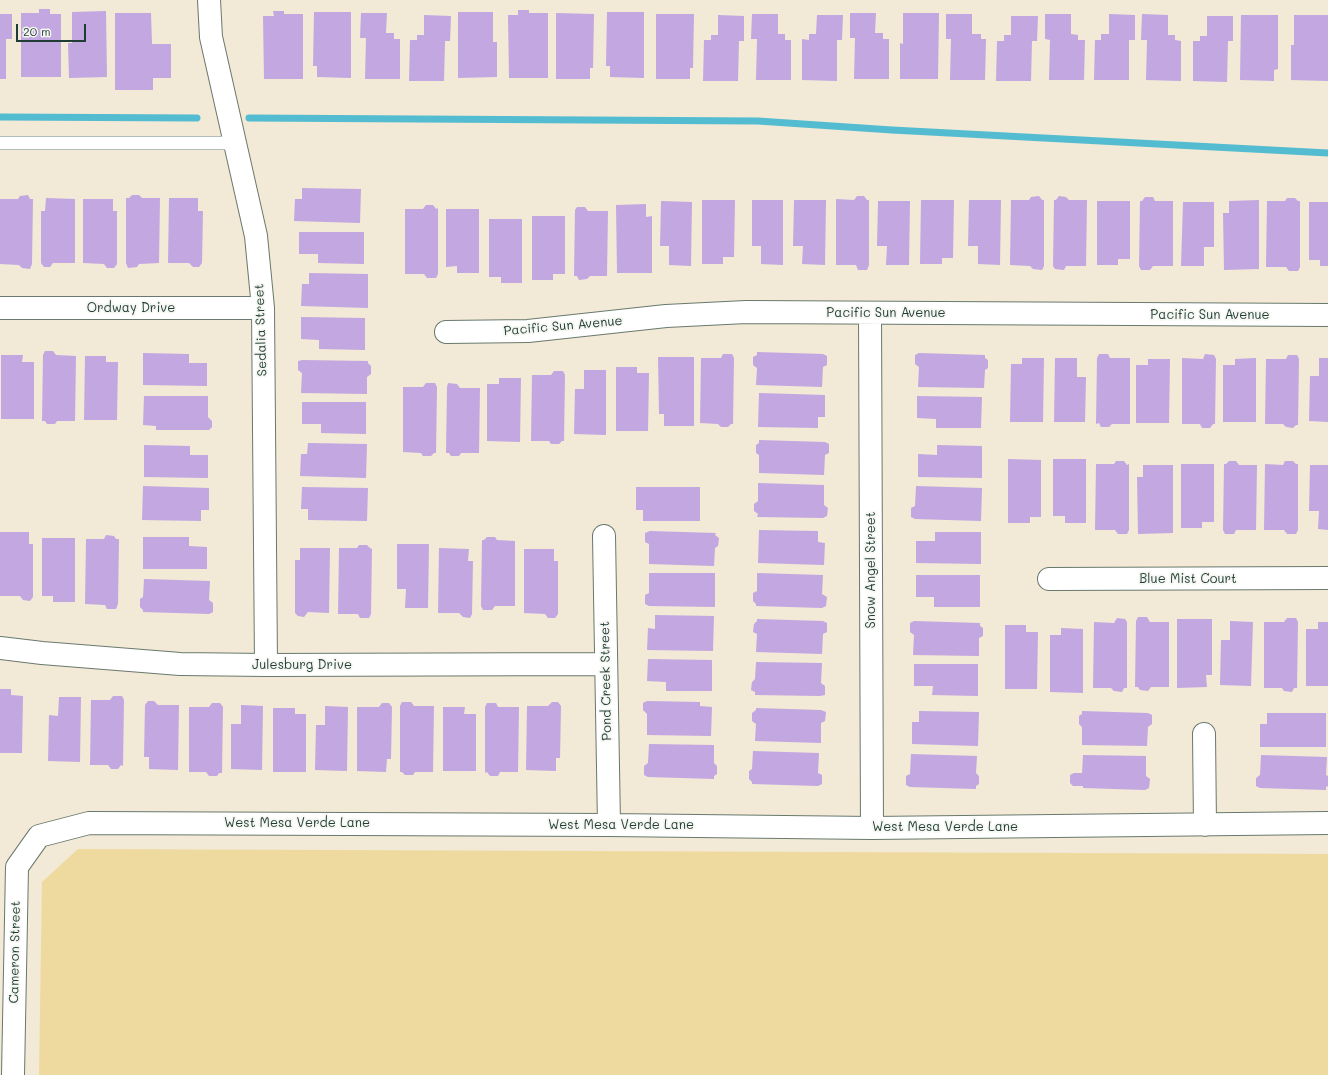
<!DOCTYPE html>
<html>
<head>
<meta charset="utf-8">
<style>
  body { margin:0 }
  #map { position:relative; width:1328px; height:1075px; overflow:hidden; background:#f2e9d6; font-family:Mali,sans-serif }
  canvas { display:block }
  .scale { position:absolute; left:16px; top:24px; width:70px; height:18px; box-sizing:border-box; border:2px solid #1f3d34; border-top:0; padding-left:5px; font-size:12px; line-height:14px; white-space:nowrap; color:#1f3d34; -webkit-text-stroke:3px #f6f6f2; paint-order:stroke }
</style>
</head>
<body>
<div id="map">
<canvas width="1328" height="1075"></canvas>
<div class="scale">20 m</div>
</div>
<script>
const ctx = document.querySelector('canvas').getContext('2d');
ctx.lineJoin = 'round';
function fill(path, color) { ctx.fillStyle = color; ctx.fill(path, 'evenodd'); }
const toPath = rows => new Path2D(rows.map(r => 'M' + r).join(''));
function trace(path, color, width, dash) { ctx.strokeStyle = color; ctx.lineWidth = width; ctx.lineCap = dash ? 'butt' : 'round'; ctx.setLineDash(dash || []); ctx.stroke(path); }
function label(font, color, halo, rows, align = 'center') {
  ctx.font = font + ' Mali,sans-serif'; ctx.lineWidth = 3.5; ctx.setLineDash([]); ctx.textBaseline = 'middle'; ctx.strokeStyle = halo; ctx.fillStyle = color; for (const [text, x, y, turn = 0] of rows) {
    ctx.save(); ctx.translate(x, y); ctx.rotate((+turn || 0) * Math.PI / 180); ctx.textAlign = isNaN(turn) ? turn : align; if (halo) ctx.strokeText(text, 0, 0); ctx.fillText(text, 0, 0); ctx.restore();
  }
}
const sand = toPath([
  [78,849,1328,854,1328,1075,39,1075,42,882]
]);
const stream = toPath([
  [0,117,197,118],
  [249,118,758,121,892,130,1328,153]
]);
const building = toPath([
  [39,9,50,9,50,14,61,14,61,77,21,77,21,13,39,13],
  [518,10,529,10,529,13,548,13,548,78,509,78,508,15,518,15],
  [106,11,107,77,69,78,68,43,72,43,72,12],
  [273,11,284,11,284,14,303,14,303,79,264,79,263,16,274,16],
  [314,12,351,12,351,78,317,77,317,66,313,66],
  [458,12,493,12,493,42,497,42,497,77,458,78],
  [607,12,644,12,644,78,610,77,610,66,606,66],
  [115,13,151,13,152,44,171,44,171,78,153,78,153,90,115,90],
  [361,13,387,13,386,33,394,33,394,39,400,39,400,79,365,79,366,38,360,38],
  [556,13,594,14,593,68,590,68,590,79,556,79],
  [850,13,876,13,875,33,883,33,883,39,889,39,889,79,854,79,855,38,850,38],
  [903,13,939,13,938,79,900,79,900,43,903,44],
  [0,14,12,14,12,39,6,39,6,79,0,79],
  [656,14,694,14,693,68,690,68,690,79,656,79],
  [752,14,778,14,778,34,785,34,785,40,791,40,791,80,756,80,757,39,751,39],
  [946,14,972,14,972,34,981,34,981,39,986,39,985,80,950,80,951,39,946,39],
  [1045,14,1071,14,1071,34,1078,35,1078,40,1085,40,1084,80,1049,80,1050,40,1045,39],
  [1109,14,1135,15,1135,40,1129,40,1129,80,1094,80,1095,40,1101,40,1101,34,1109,34],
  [1142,14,1168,15,1168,35,1175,35,1175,40,1181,41,1181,81,1146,80,1147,40,1141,40],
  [424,15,451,16,450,41,445,41,444,81,409,81,410,40,417,40,417,35,424,35],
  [718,15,744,16,744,41,739,41,738,81,703,81,704,40,711,40,711,35,718,35],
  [817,15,843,15,842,40,837,40,837,81,802,80,802,39,809,40,809,34,816,34],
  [1241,15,1278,15,1278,69,1274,70,1274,81,1240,80],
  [1294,15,1328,15,1328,81,1291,80,1291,45,1294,45],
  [1011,16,1038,16,1037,41,1032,41,1031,81,996,81,997,41,1004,41,1004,35,1011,35],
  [1207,16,1233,16,1233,41,1228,41,1227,82,1193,81,1193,41,1200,41,1200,36,1207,36],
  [302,188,361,189,360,223,294,221,295,199,302,199],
  [28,195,30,199,33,199,32,264,30,269,22,268,19,265,0,264,0,199,18,199,20,196],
  [132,195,139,195,142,198,160,198,159,263,139,264,137,267,128,268,126,263,126,198,129,198],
  [857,196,864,196,867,200,869,200,869,265,867,270,858,270,856,265,836,265,836,199,854,200],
  [1039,196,1042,200,1044,200,1044,266,1042,270,1033,269,1030,266,1010,265,1011,200,1029,200,1031,197],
  [1059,196,1066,197,1069,200,1087,200,1086,266,1066,266,1064,270,1055,269,1053,266,1054,200,1056,200],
  [1145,197,1153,197,1155,201,1173,201,1173,266,1153,266,1150,270,1141,270,1139,266,1140,201,1142,201],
  [46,198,75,199,75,263,53,263,50,267,44,267,41,263,41,211,45,211],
  [169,198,198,198,198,211,203,211,202,263,199,267,193,267,189,263,168,263],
  [1287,198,1295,198,1298,201,1300,201,1300,267,1298,271,1289,271,1286,267,1266,267,1267,201,1285,201],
  [83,199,113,199,113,211,117,211,117,264,114,268,107,268,104,264,83,263],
  [702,200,735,200,734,257,723,257,723,264,702,264],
  [752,200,783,200,783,265,761,264,761,246,752,246],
  [794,200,826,200,825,265,802,264,803,246,793,246],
  [921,200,954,200,953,258,942,258,942,264,920,264],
  [969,200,1001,200,1000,265,978,264,978,246,968,246],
  [1259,200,1259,269,1224,270,1223,213,1229,213,1229,201],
  [661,201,692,202,691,266,669,265,669,246,660,246],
  [878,201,910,201,909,265,886,265,887,246,877,246],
  [1097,201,1130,201,1130,259,1118,259,1118,265,1097,265],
  [1183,202,1214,202,1214,247,1204,247,1204,266,1181,266],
  [1309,202,1328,202,1328,266,1320,266,1320,260,1309,260],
  [646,204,646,217,652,216,652,273,617,273,616,205],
  [426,205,433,205,436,209,438,208,438,274,436,278,427,278,424,274,405,274,405,209,423,209],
  [577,207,585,207,588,211,608,211,607,276,590,276,587,279,579,280,577,276,574,276,575,210],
  [446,209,479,209,479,273,457,273,457,266,446,267],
  [532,216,565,216,565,274,553,274,553,280,532,280],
  [489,219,522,219,522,283,501,283,501,277,489,277],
  [299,232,364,232,364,264,318,263,318,254,299,254],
  [309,273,368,274,368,308,301,306,302,284,309,284],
  [301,317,365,318,365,350,319,349,319,340,301,339],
  [45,351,53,351,56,355,76,356,75,421,57,421,55,424,47,424,45,421,42,421,43,355],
  [757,352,823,354,827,356,827,365,823,367,822,387,756,385,757,368,753,365,753,357,757,355],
  [143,353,189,354,189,363,207,363,207,386,143,385],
  [919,353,985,355,985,358,988,360,988,368,985,370,984,388,918,387,919,367,915,364,915,355],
  [723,354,732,354,734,358,733,424,731,424,728,427,721,427,718,424,700,423,701,358,721,358],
  [1099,354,1108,354,1110,358,1130,358,1130,424,1112,424,1109,427,1101,427,1099,423,1096,424,1097,358],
  [1205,354,1214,355,1216,359,1215,424,1213,424,1210,428,1202,428,1200,424,1182,424,1182,358,1203,359],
  [1,355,23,355,22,362,34,362,34,419,1,419],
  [1288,355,1297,355,1299,359,1298,425,1296,425,1293,428,1286,427,1283,424,1265,424,1266,359,1286,359],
  [85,356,106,356,106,362,118,362,117,420,84,420],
  [658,357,694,357,694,426,664,426,664,414,659,414],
  [1022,358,1044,358,1043,422,1010,422,1011,364,1022,364],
  [1055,358,1077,358,1077,377,1086,377,1085,422,1054,422],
  [1256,358,1256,422,1223,422,1223,365,1235,365,1235,359],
  [1319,358,1328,358,1328,422,1309,421,1310,376,1319,376],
  [1148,359,1170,359,1169,423,1136,423,1136,365,1148,365],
  [302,360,368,361,368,363,371,366,371,374,367,377,367,394,301,393,302,373,298,370,298,361],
  [616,367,637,367,637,373,649,373,648,431,616,431],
  [584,370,606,370,606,435,574,434,575,389,584,389],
  [554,371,563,371,565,375,564,441,562,441,559,444,551,444,549,441,531,441,532,375,551,375],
  [499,378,521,378,520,442,487,441,487,384,499,384],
  [426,383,435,383,437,387,436,453,434,453,431,456,423,456,421,453,403,452,403,387,423,387],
  [448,383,457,384,460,388,480,388,479,453,461,453,459,456,451,456,449,453,446,453,447,387],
  [759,393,825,395,825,417,818,417,818,428,758,427],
  [144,396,208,396,208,417,212,421,212,427,209,430,156,430,156,426,143,425],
  [917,396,982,397,981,428,936,428,936,419,917,418],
  [302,402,366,402,366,434,321,433,321,424,302,424],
  [759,440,825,442,829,444,829,453,825,455,824,475,759,473,759,455,756,453,756,445,759,443],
  [308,443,367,444,366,478,300,476,301,454,307,454],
  [144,445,190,446,190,455,208,455,208,478,144,477],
  [937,445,982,446,982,478,918,477,918,454,937,455],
  [1008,459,1041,460,1041,517,1030,517,1030,523,1008,523],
  [1053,459,1086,459,1086,523,1065,523,1065,516,1053,516],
  [1116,461,1124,461,1127,465,1129,464,1129,530,1127,534,1118,534,1115,530,1095,530,1096,464,1114,464],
  [1229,461,1236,461,1239,465,1257,465,1256,530,1236,530,1234,534,1225,534,1223,530,1224,464,1226,464],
  [1285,461,1293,461,1296,464,1298,464,1298,530,1296,534,1287,534,1284,530,1264,530,1265,464,1283,465],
  [1181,464,1214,464,1214,522,1202,522,1202,528,1181,528],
  [1143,465,1173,465,1173,533,1138,534,1137,477,1143,477],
  [1310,465,1328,465,1328,530,1318,529,1319,511,1309,511],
  [758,483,824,485,824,505,828,508,827,516,823,518,757,517,758,514,754,511,754,504,758,501],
  [143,486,209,488,209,510,201,510,201,521,142,520],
  [916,486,982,488,981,521,915,519,911,517,911,508,915,506],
  [302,487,368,488,367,521,308,520,308,509,301,509],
  [636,487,700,487,700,521,643,521,643,510,636,510],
  [759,530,818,531,818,542,825,543,824,565,758,563],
  [650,531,716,533,715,535,719,538,718,546,715,548,714,566,649,564,649,544,645,542,645,533],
  [0,532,29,532,29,544,33,544,33,597,30,601,23,600,20,596,0,596],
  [935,532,981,532,981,564,916,563,916,541,935,541],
  [106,535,114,536,116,539,119,539,118,604,116,609,107,609,105,605,85,604,86,539,104,539],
  [143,537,189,537,189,546,207,547,207,569,143,569],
  [487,537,495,537,497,540,515,541,515,606,495,606,492,610,483,610,481,606,482,540,484,540],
  [42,538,75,538,75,602,53,602,53,596,42,596],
  [397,544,429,544,428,608,405,608,406,589,397,589],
  [359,545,367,545,370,548,372,549,371,614,369,618,360,618,358,614,338,614,339,548,357,548],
  [300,548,330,548,329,613,308,612,304,617,298,616,295,613,295,560,300,560],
  [439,548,469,549,468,561,473,561,472,614,470,618,463,617,459,613,438,613],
  [524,549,554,549,554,561,558,561,558,614,555,618,548,618,545,614,524,613],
  [649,573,715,573,715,607,649,606,645,604,645,595,649,593],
  [757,573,823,575,822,594,827,597,826,606,822,608,756,606,756,604,753,601,753,593,757,591],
  [916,575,980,575,980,607,934,607,934,597,916,597],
  [144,579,210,581,209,600,213,603,213,612,209,614,143,612,143,610,140,607,140,599,143,597],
  [655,615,714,616,713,651,647,650,648,628,655,629],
  [1138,617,1147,617,1150,622,1169,622,1169,687,1151,687,1148,691,1140,690,1138,687,1135,687,1136,621],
  [1117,618,1125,619,1127,622,1127,688,1124,688,1122,692,1114,691,1111,688,1093,688,1094,622,1114,623],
  [1287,618,1296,618,1298,622,1297,688,1294,688,1292,692,1284,691,1282,688,1264,688,1264,622,1284,622],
  [757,619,823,621,827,623,827,632,823,634,822,654,756,652,757,634,753,632,754,624,757,621],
  [1177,619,1212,619,1212,675,1206,675,1207,687,1177,688],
  [914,621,980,623,980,626,983,628,983,636,979,638,979,656,913,655,914,635,910,632,910,623],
  [1230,621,1253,622,1251,686,1220,685,1221,640,1230,640],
  [1318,622,1328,622,1328,686,1306,686,1306,629,1318,629],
  [1005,625,1026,625,1026,632,1038,632,1037,689,1005,689],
  [1061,628,1083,629,1083,693,1050,692,1050,635,1061,635],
  [648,659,712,660,712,691,666,691,666,682,647,681],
  [756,662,822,663,821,683,825,686,825,695,820,696,755,695,755,692,751,690,752,682,755,679],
  [914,664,978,664,978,696,932,695,933,686,914,686],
  [0,689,11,689,11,695,23,696,22,753,0,753],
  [113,696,122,696,124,700,123,766,121,765,118,769,111,769,108,765,90,765,91,700,110,700],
  [59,697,81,697,80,762,48,761,49,715,58,716],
  [148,701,154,701,158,705,179,705,178,770,149,769,149,757,144,757,145,705],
  [647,701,700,702,700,706,712,707,711,736,647,735,647,714,643,710,643,703],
  [402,702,411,702,414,706,434,706,433,772,415,772,413,775,405,775,402,772,400,772,400,706],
  [552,702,558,702,561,706,560,758,556,758,556,771,526,770,527,706,548,706],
  [212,703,220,703,223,707,222,773,219,773,217,776,209,776,206,772,189,772,189,707,209,707],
  [382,703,389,703,392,707,391,759,387,759,386,772,357,771,357,707,379,707],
  [487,703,496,703,498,707,519,707,518,772,500,772,498,776,490,776,487,772,485,773,485,707],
  [241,705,263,706,262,770,231,769,231,724,241,724],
  [325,706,348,707,347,771,315,770,316,725,325,725],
  [443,707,465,707,464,714,476,714,476,771,443,771],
  [273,708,295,708,295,714,306,714,306,772,273,772],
  [756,708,821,710,826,712,825,721,821,723,821,743,755,741,756,724,752,721,752,713,756,710],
  [919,711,979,712,978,746,912,744,912,722,919,722],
  [1082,711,1148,713,1152,715,1152,724,1148,727,1147,746,1082,745,1082,727,1079,724,1079,716,1082,714],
  [1267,713,1326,713,1326,747,1260,747,1260,724,1267,724],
  [649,744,714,745,714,763,717,766,717,774,714,776,714,779,648,777,644,775,644,766,648,763],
  [753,751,819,753,818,773,822,775,822,784,818,786,752,784,752,782,749,779,749,771,752,769],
  [911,754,977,756,976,773,979,776,979,784,976,786,976,789,910,787,906,785,906,776,910,774],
  [1083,755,1146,756,1146,776,1150,779,1149,788,1145,790,1083,788,1083,786,1073,786,1070,783,1070,775,1074,773,1082,773],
  [1261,755,1327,757,1326,775,1328,776,1328,786,1326,787,1326,790,1260,788,1256,786,1256,778,1260,775]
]);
const service = toPath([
  [0,143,235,143]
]);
const minor = toPath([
  [209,0,211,37,256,236,263,308,266,665],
  [0,308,263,308],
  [870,313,872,828],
  [446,332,528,331,666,316,746,312,1328,315],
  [604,536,609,825],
  [1049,579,1328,578],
  [0,648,42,653,180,664,266,665,606,664],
  [1204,734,1205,825],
  [13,1075,17,867,39,836,89,823,609,825,872,828,1328,823]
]);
const streetNames = [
  ["Ordway Drive",131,308],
  ["Pacific Sun Avenue",886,313],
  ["Pacific Sun Avenue",1210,315],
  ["Pacific Sun Avenue",563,326,-5],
  ["Sedalia Street",261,330,-92],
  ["Snow Angel Street",871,570,-90],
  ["Blue Mist Court",1188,579],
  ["Julesburg Drive",302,665],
  ["Pond Creek Street",606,681,-91],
  ["West Mesa Verde Lane",297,823],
  ["West Mesa Verde Lane",621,825],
  ["West Mesa Verde Lane",945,827],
  ["Cameron Street",15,952,-89]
];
fill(sand, '#eeda9e');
trace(stream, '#53bcd0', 7);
fill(building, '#c2a7e1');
trace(service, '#69796d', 14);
trace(minor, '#69796d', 24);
trace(service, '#fff', 13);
trace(minor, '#fff', 22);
label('13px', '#1f3d34', '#f6f6f2', streetNames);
</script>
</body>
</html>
